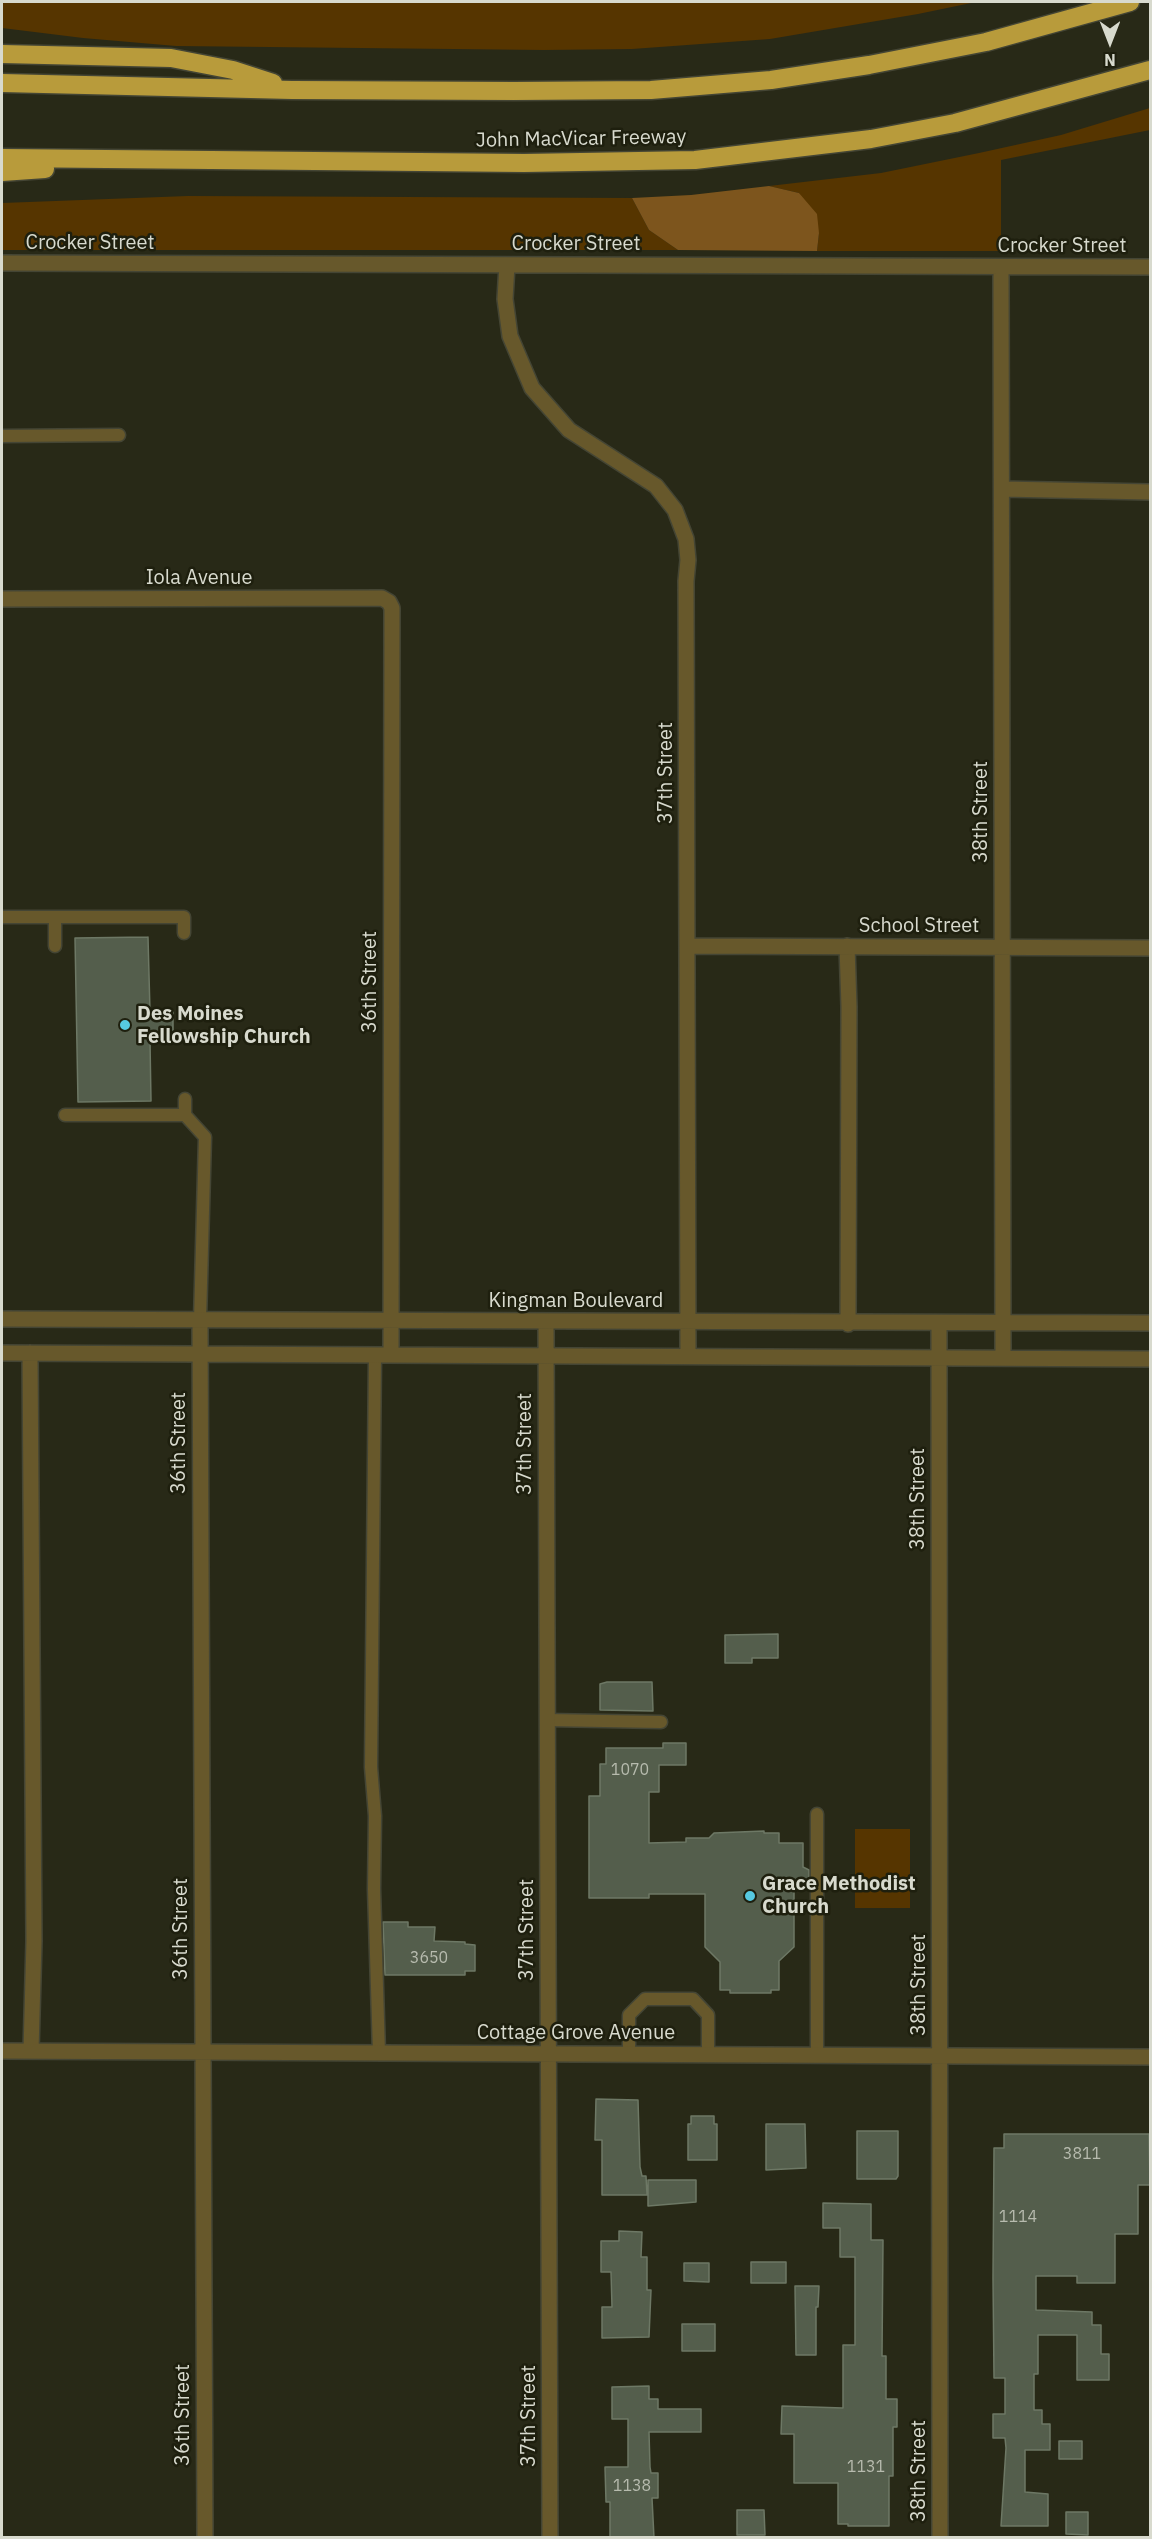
<!DOCTYPE html>
<html>
<head>
<meta charset="utf-8">
<style>
  body { margin:0 }
  #map { position:relative; width:1152px; height:2539px; overflow:hidden; background:#282917; font-family:"IBM Plex Sans",sans-serif }
  canvas { display:block }
  .frame { position:absolute; inset:0; border:3px solid #d8dace; pointer-events:none }
  .north { position:absolute; left:1080px; top:12px; width:60px; height:60px; -webkit-text-stroke:4px #1e1f0e; paint-order:stroke; rotate:180deg; font-size:16px; font-weight:700; line-height:24px; text-align:center; color:#d8dace }
  .north::after { content:''; display:block; margin:auto; width:21px; height:27px; background:#d8dace; clip-path:polygon(50% 0,100% 100%,50% 72%,0 100%) }
</style>
</head>
<body>
<div id="map">
<canvas width="1152" height="2539"></canvas>
<div class="frame"></div>
<div class="north">N</div>
</div>
<script>
const ctx = document.querySelector('canvas').getContext('2d');
ctx.lineJoin = 'round';
function fill(path, color) { ctx.fillStyle = color; ctx.fill(path, 'evenodd'); }
const toPath = rows => new Path2D(rows.map(r => 'M' + r).join(''));
function trace(path, color, width, dash) { ctx.strokeStyle = color; ctx.lineWidth = width; ctx.lineCap = dash ? 'butt' : 'round'; ctx.setLineDash(dash || []); ctx.stroke(path); }
function label(font, color, halo, rows, align = 'center') {
  ctx.font = font + ' "IBM Plex Sans",sans-serif'; ctx.lineWidth = 5; ctx.setLineDash([]); ctx.textBaseline = 'middle'; ctx.strokeStyle = halo; ctx.fillStyle = color; for (const [text, x, y, turn = 0] of rows) {
    ctx.save(); ctx.translate(x, y); ctx.rotate((+turn || 0) * Math.PI / 180); ctx.textAlign = isNaN(turn) ? turn : align; if (halo) ctx.strokeText(text, 0, 0); ctx.fillText(text, 0, 0); ctx.restore();
  }
}
const green = toPath([
  [2,2,976,2,918,14,770,39,632,49,544,50,176,46,83,38,2,28],
  [1150,108,1150,130,1001,160,1001,251,817,251,819,233,799,193,769,186,881,173,979,153,1061,135],
  [188,196,632,198,649,230,678,250,2,250,2,203],
  [855,1829,910,1829,910,1908,855,1908]
]);
const forest = toPath([
  [769,186,799,193,817,214,819,233,817,251,678,250,649,230,632,198,691,195]
]);
const building = toPath([
  [148,937,150,1012,173,1011,173,1041,150,1041,151,1101,78,1102,75,938,148,937],
  [778,1634,778,1658,752,1658,752,1663,725,1663,725,1635,778,1634],
  [607,1682,652,1682,653,1711,600,1710,600,1684,607,1682],
  [663,1743,686,1743,686,1765,659,1765,659,1792,649,1792,649,1843,686,1842,686,1838,709,1838,714,1833,764,1831,764,1833,779,1833,779,1843,803,1843,803,1867,809,1870,809,1879,794,1888,794,1947,779,1961,779,1990,771,1990,771,1993,730,1993,730,1990,720,1990,720,1962,705,1947,705,1894,649,1894,649,1898,589,1898,589,1796,600,1796,600,1764,606,1764,606,1748,663,1748,663,1743],
  [383,1922,408,1922,408,1927,435,1927,434,1941,465,1942,465,1944,475,1945,475,1971,465,1971,465,1975,385,1975,383,1922],
  [596,2099,638,2100,640,2167,642,2176,646,2176,647,2195,602,2195,602,2140,595,2140,596,2099],
  [691,2116,714,2116,714,2124,717,2124,717,2160,688,2160,688,2124,691,2124,691,2116],
  [766,2124,805,2124,806,2168,766,2170,766,2124],
  [857,2131,898,2131,898,2176,896,2179,857,2179,857,2131],
  [1004,2134,1149,2134,1150,2185,1138,2185,1138,2234,1115,2234,1115,2283,1077,2283,1077,2276,1036,2276,1036,2310,1092,2312,1092,2325,1101,2325,1101,2354,1109,2354,1109,2380,1077,2380,1077,2335,1038,2335,1038,2374,1034,2374,1034,2410,1042,2410,1042,2424,1050,2424,1050,2450,1025,2450,1025,2492,1048,2494,1048,2526,1001,2526,1006,2448,1005,2438,993,2438,993,2414,1005,2414,1005,2378,994,2378,993,2278,994,2148,1004,2148,1004,2134],
  [648,2180,696,2180,696,2202,648,2206,648,2180],
  [823,2203,871,2204,871,2240,883,2240,882,2356,886,2356,886,2399,897,2399,897,2427,893,2427,893,2476,889,2476,889,2526,848,2526,848,2524,838,2524,838,2483,794,2483,794,2434,781,2434,782,2406,843,2408,843,2345,855,2345,855,2257,840,2257,840,2228,823,2228,823,2203],
  [619,2231,642,2232,641,2257,647,2257,647,2290,651,2290,649,2337,602,2338,602,2307,612,2307,611,2272,601,2272,601,2241,619,2241,619,2231],
  [751,2262,786,2262,786,2283,751,2283,751,2262],
  [684,2263,709,2263,709,2282,684,2281,684,2263],
  [795,2286,819,2286,818,2307,816,2307,816,2355,796,2355,795,2286],
  [682,2324,715,2324,715,2351,682,2351,682,2324],
  [649,2386,649,2399,658,2399,658,2409,701,2409,701,2432,649,2432,650,2467,651,2473,658,2473,658,2498,652,2498,654,2538,610,2538,610,2502,606,2502,605,2467,628,2467,628,2419,612,2419,612,2387,649,2386],
  [1059,2441,1082,2441,1082,2459,1059,2459,1059,2441],
  [737,2510,764,2510,765,2535,737,2535,737,2510],
  [1066,2512,1088,2512,1088,2535,1066,2534,1066,2512]
]);
const lane = toPath([
  [2,436,119,435],
  [2,917,184,917,184,933],
  [55,917,55,946],
  [185,1099,185,1115,205,1137,200,1320],
  [65,1115,185,1115],
  [375,1355,371,1767,375,1816,374,1889,379,2053],
  [547,1720,661,1722],
  [629,2055,629,2015,645,1999,693,1999,708,2015,708,2055],
  [817,2056,817,1814]
]);
const street = toPath([
  [2,263,1150,267],
  [507,265,505,299,510,336,532,388,569,430,656,486,675,510,686,539,688,560,686,581,688,1356],
  [1001,267,1003,1358],
  [1002,489,1150,492],
  [2,599,382,598,389,602,392,608,391,1355],
  [687,946,1150,948],
  [847,946,849,1007,848,1324],
  [2,1319,1150,1323],
  [200,1320,205,2538],
  [546,1322,550,2538],
  [939,1324,940,2538],
  [2,1353,1150,1359],
  [30,1353,34,1941,31,2051],
  [2,2051,1150,2057]
]);
const highway = toPath([
  [2,54,171,58,233,70,273,83],
  [2,83,292,90,514,91,651,90,771,80,869,65,986,42,1130,2],
  [2,158,524,163,695,160,871,139,955,123,1150,70],
  [2,172,45,169]
]);
const markers = [
  [125,1025,6,"#56c9e0"],
  [750,1896,6,"#56c9e0"]
];
const numberNames = [
  ["1070",630,1770],
  ["3650",429,1958],
  ["3811",1082,2154],
  ["1114",1018,2217],
  ["1131",866,2467],
  ["1138",632,2486]
];
const streetNames = [
  ["John MacVicar Freeway",581,139,-1],
  ["Crocker Street",90,243],
  ["Crocker Street",576,244],
  ["Crocker Street",1062,246],
  ["Iola Avenue",199,578],
  ["37th Street",666,773,-90],
  ["38th Street",981,812,-90],
  ["School Street",919,926],
  ["36th Street",370,982,-90],
  ["Kingman Boulevard",576,1301],
  ["36th Street",179,1443,-90],
  ["37th Street",525,1444,-90],
  ["38th Street",918,1499,-90],
  ["36th Street",181,1929,-90],
  ["37th Street",527,1930,-90],
  ["38th Street",919,1985,-90],
  ["Cottage Grove Avenue",576,2033],
  ["36th Street",183,2415,-90],
  ["37th Street",529,2416,-90],
  ["38th Street",919,2471,-90]
];
const poiNames = [
  ["Des Moines",137,1014],
  ["Fellowship Church",137,1037],
  ["Grace Methodist",762,1884],
  ["Church",762,1907]
];
fill(green, '#563500');
fill(forest, '#7d551d');
fill(building, '#545e4c');
trace(building, '#6d7865', 1.5);
trace(lane, '#444534', 15);
trace(street, '#444534', 18);
trace(highway, '#444534', 21);
trace(lane, '#67582b', 12);
trace(street, '#67582b', 15);
trace(highway, '#b89b3b', 18);
for (const [x, y, r, color] of markers) { const dot = new Path2D(); dot.arc(x, y, r, 0, 2 * Math.PI); ctx.fillStyle = color; ctx.fill(dot); trace(dot, '#1e1f0e', 2); }
label('16px', '#b7bbae', null, numberNames);
label('20px', '#d8dace', '#1e1f0e', streetNames);
label('bold 20px', '#d8dace', '#1e1f0e', poiNames, 'left');
</script>
</body>
</html>
